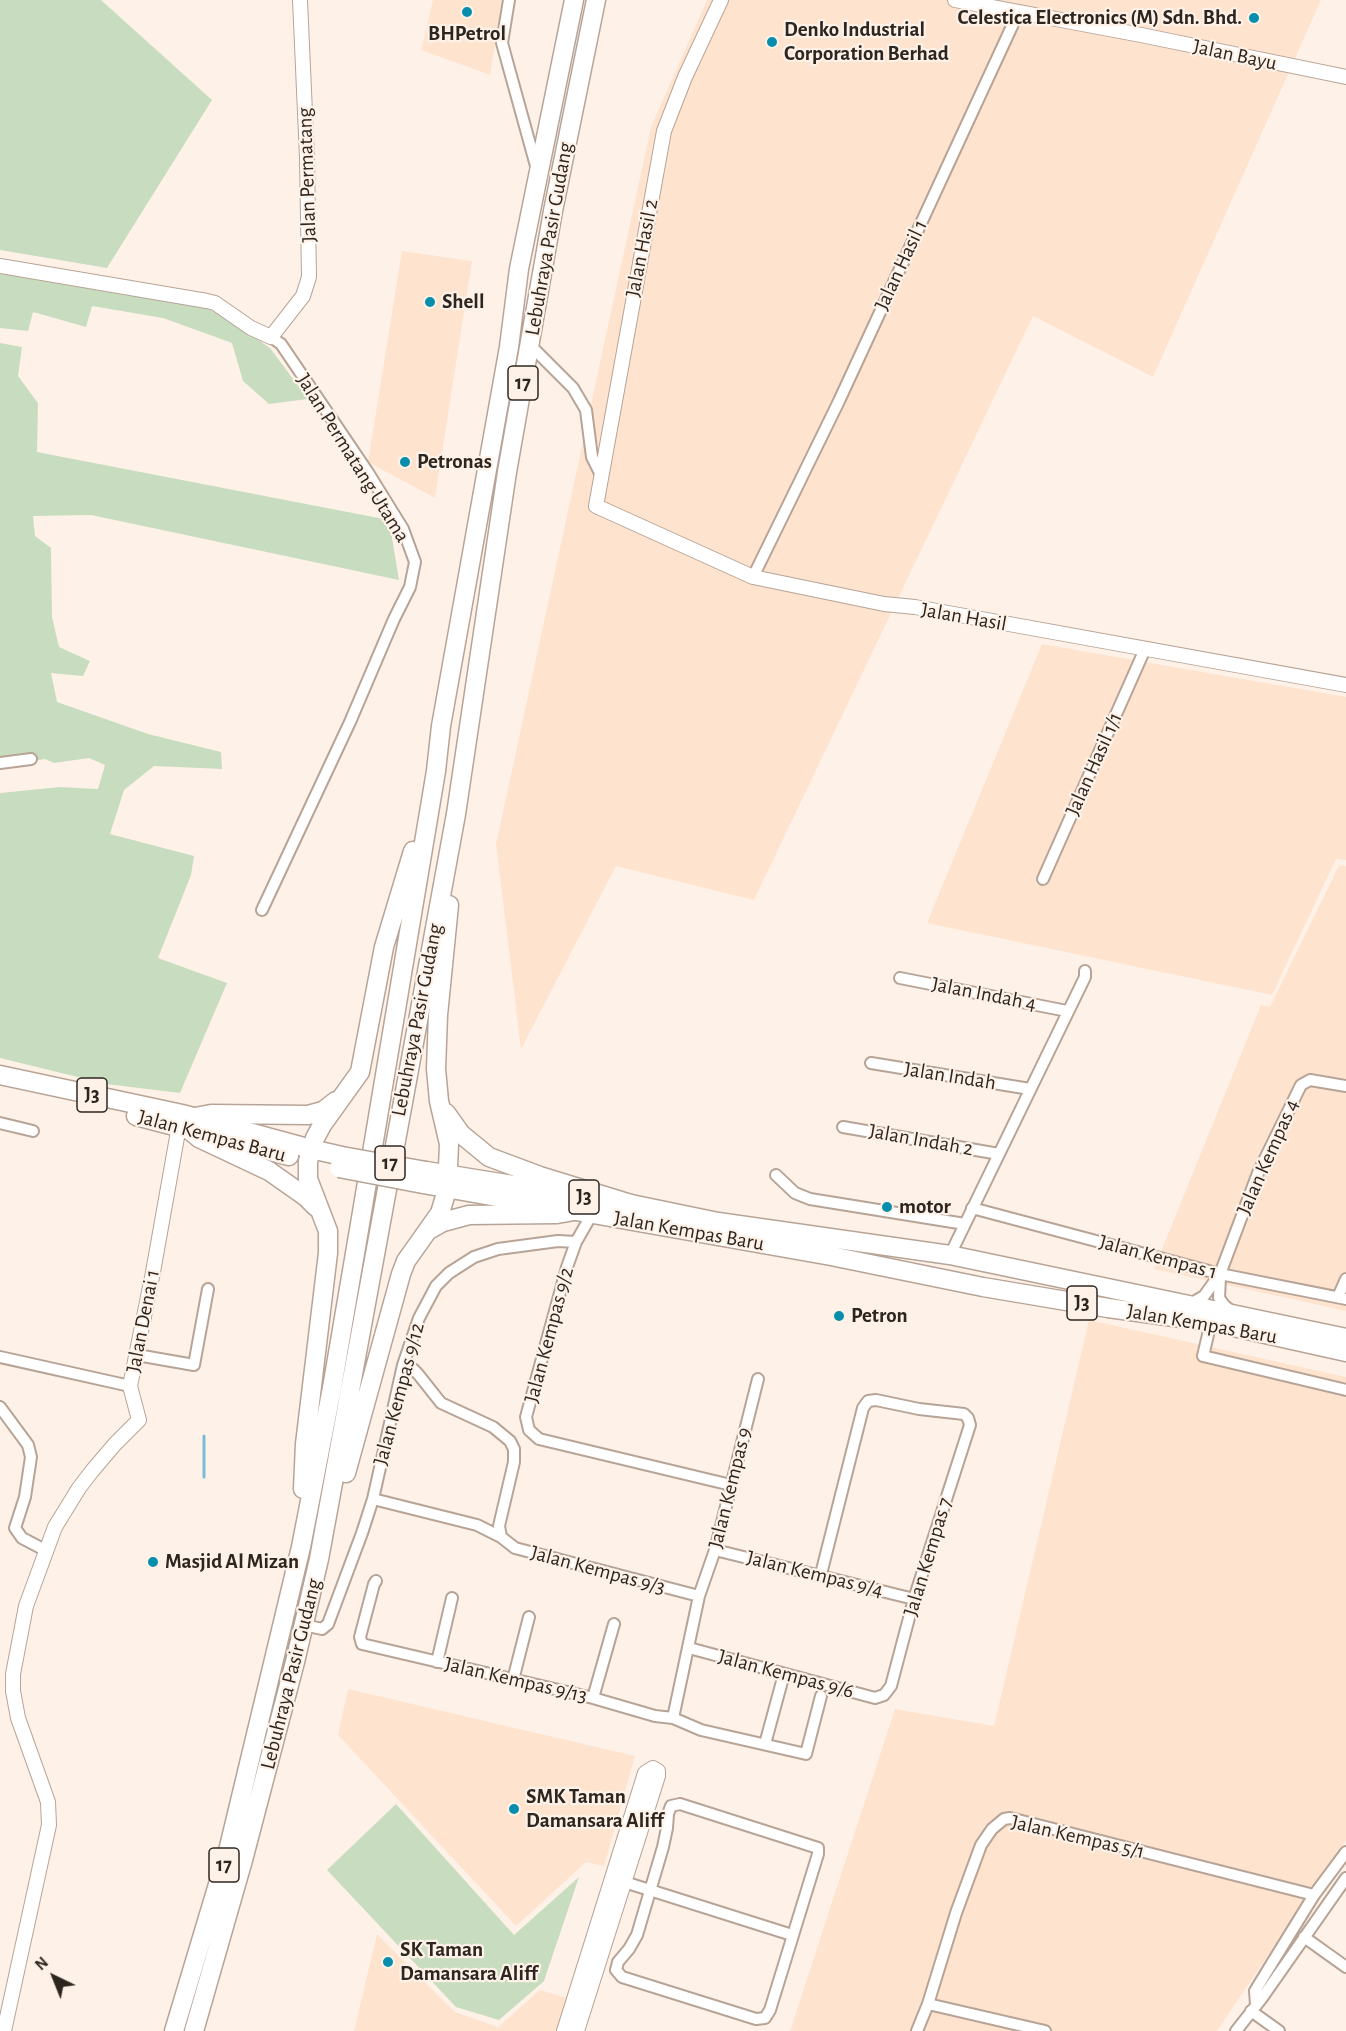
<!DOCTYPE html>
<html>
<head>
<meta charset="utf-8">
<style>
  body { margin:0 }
  #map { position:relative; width:1346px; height:2031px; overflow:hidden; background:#fef2e8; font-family:"Alegreya Sans",sans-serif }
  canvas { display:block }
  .north { position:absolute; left:24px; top:1947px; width:60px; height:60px; -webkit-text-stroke:4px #fef2e8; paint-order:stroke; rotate:317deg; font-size:16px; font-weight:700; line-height:24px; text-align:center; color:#2d2620 }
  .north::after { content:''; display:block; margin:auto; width:21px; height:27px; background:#2d2620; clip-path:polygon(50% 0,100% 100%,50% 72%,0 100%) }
</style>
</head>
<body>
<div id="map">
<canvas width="1346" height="2031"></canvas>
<div class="north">N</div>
</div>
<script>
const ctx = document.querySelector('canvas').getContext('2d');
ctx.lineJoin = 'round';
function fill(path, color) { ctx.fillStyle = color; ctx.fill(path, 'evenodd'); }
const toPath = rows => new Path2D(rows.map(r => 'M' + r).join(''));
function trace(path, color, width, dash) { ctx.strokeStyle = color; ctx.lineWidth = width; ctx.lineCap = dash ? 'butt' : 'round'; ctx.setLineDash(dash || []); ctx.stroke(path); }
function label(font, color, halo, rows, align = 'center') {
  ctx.font = font + ' "Alegreya Sans",sans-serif'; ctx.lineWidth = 4.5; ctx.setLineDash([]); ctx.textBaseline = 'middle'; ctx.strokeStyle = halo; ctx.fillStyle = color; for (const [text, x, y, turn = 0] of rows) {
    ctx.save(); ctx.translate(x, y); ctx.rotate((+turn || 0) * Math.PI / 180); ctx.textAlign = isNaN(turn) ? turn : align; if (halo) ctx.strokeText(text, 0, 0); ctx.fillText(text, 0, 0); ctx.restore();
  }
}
const built = toPath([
  [433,0,502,0,490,75,421,50],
  [707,0,1321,0,1153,377,1033,316,754,900,616,866,521,1049,496,844,651,127],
  [402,251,472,261,435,498,368,462],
  [1042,644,1346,697,1346,860,1336,859,1272,995,927,923],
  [1339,865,1346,866,1346,1311,1154,1269,1261,1005,1270,1007],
  [1089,1320,1346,1377,1346,1840,1217,2031,790,2031,895,1709,994,1726],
  [348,1689,635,1756,604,1866,586,1862,516,1926,338,1735],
  [377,1934,455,2012,498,2027,540,1990,568,1998,558,2031,354,2031]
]);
const green = toPath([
  [0,0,101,0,212,100,107,268,0,250],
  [0,269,199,305,222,315,270,348,308,399,269,404,243,381,232,343,163,318,92,306,86,327,33,312,28,331,0,328],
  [0,343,22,347,18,376,38,403,37,452,389,520,399,580,91,515,33,516,35,536,51,548,52,617,59,647,90,661,83,676,51,673,57,702,148,734,221,752,222,769,154,766,124,790,110,834,194,856,191,875,158,958,227,983,180,1093,106,1084,0,1058,0,793,60,787,98,789,105,765,89,758,54,763,45,759,0,766],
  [396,1804,514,1935,579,1877,544,1981,499,2020,456,2007,327,1870]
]);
const stream = toPath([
  [204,1477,204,1436]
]);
const minor = toPath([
  [509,0,502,43,536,166],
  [530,345,573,388,586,410,592,457,601,475],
  [753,577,839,401,1019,11],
  [0,763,31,759],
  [1043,879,1145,649],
  [262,910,350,722,394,619,410,587,415,562,403,529,367,471,281,344,271,337],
  [900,978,1067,1011],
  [871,1063,1030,1089],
  [0,1123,33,1131],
  [843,1127,999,1154],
  [776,1175,795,1193,810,1199,965,1224],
  [972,1208,1220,1274,1346,1299],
  [592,1214,576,1242,567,1267,526,1417,529,1430,539,1439,731,1485],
  [950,1255,1085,977,1085,971],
  [1220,1277,1219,1298,1224,1305,1231,1311],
  [1338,1297,1346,1279],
  [1190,1304,1204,1296,1220,1274,1258,1173,1301,1085,1310,1080,1346,1086],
  [1211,1322,1203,1356,1346,1390],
  [137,1355,194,1365,208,1289],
  [0,1357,130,1386],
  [403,1365,413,1369,418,1374,441,1403,493,1427,510,1441,514,1449,514,1462,499,1526,501,1537],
  [0,1407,28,1445,31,1457,25,1497,15,1528,22,1538,45,1550],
  [373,1499,477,1525,501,1537,515,1548,699,1596],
  [715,1550,914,1599],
  [376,1581,374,1584,360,1637,362,1644,593,1698,655,1716,673,1718,701,1730,806,1754,821,1696],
  [304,1625,322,1629,328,1624,362,1533,373,1499,403,1365,419,1318,436,1286,449,1273,474,1257,498,1249,558,1241,576,1242],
  [689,1648,875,1698,884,1695,891,1686,914,1599,970,1425,968,1418,964,1414,919,1409,876,1400,868,1401,863,1408,821,1574],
  [437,1662,452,1598],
  [513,1680,529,1617],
  [593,1698,614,1624],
  [673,1718,699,1596,715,1550,758,1379],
  [765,1744,784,1674],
  [680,1804,818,1848,818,1854,770,2010,765,2018,756,2019,622,1977,616,1970,618,1962,629,1949,637,1935,663,1847,667,1828,668,1814,671,1806,680,1804],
  [618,1880,792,1935],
  [1304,1937,1346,1967],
  [928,2004,1045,2031],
  [1256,2004,1255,1991,1269,1968,1314,1895,1346,1852],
  [1251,2011,1279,2031],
  [917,2031,928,2004,956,1913,981,1845,992,1829,1004,1819,1010,1818,1314,1895],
  [1236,2031,1262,1998,1346,1878]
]);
const tertiary = toPath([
  [721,0,685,77,664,131,596,506,753,577,884,604,915,607,1346,685],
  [955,0,1141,35,1346,77],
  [0,266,207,301,215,303,251,328,271,337,303,296,309,277,307,158,300,0],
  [4,2031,49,1825,48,1802,18,1718,13,1691,13,1674,26,1606,55,1527,79,1488,92,1471,115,1444,139,1420,130,1386,153,1272,179,1126],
  [564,2031,645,1773,653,1768,658,1771,658,1776,577,2031]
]);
const primary = toPath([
  [0,1075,182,1114,311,1149,342,1156],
  [136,1116,289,1156],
  [426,1171,631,1204,718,1222,950,1255,1346,1338],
  [423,1184,831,1256,983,1287,1108,1308,1211,1322,1346,1352]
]);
const trunk = toPath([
  [446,1113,461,1134,489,1157,540,1176,631,1204],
  [195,1117,211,1114,308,1115,323,1111,336,1101],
  [187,1128,199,1138,269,1171,306,1197,316,1207],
  [429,1230,443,1222,469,1215,557,1214,574,1211],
  [346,1473,401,1274,406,1261,440,1213,447,1190,449,1144,439,1101,436,1069,438,1015,449,905],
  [303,1489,305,1444,328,1253,328,1231,308,1179,308,1161,315,1138,322,1125,360,1072,384,947,413,851],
  [174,2031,228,1851,301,1547,332,1388,360,1224,436,771,441,726,509,347,519,269,574,0],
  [194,2031,243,1860,295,1662,319,1559,456,814,507,472,553,211,596,0]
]);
const primaryBridge = toPath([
  [342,1156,426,1171],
  [339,1168,423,1184]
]);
const markers = [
  [467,12,6,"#068eac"],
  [1254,18,6,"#068eac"],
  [772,42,6,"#068eac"],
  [430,302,6,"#068eac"],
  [405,462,6,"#068eac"],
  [887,1207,6,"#068eac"],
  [839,1316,6,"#068eac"],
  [153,1562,6,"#068eac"],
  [514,1809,6,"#068eac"],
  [388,1962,6,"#068eac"]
];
const shields = [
  [523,383,30],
  [92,1095,30],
  [390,1163,30],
  [584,1197,30],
  [1082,1303,30],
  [224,1865,30]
];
const shieldNames = [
  ["17",523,383],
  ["J3",92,1095],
  ["17",390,1163],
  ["J3",584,1197],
  ["J3",1082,1303],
  ["17",224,1865]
];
const poiNames = [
  ["Celestica Electronics (M) Sdn. Bhd.",1242,18,"right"],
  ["Denko Industrial",784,30],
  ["Corporation Berhad",784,54],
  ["BHPetrol",467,34,"center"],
  ["Shell",442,302],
  ["Petronas",417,462],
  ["motor",899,1207],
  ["Petron",851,1316],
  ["Masjid Al Mizan",165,1562],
  ["SMK Taman",526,1797],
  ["Damansara Aliff",526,1821],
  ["SK Taman",400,1950],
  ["Damansara Aliff",400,1974]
];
const streetNames = [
  ["Jalan Bayu",1235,55,12],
  ["Jalan Permatang",307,175,-92],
  ["Lebuhraya Pasir Gudang",549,239,-80],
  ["Jalan Hasil 2",642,248,-79],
  ["Jalan Hasil 1",901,265,-65],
  ["Jalan Permatang Utama",353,458,58],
  ["Jalan Hasil",964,617,10],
  ["Jalan Hasil 1/1",1094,764,-66],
  ["Jalan Indah 4",984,994,11],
  ["Lebuhraya Pasir Gudang",417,1020,-79],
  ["Jalan Indah",950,1076,9],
  ["Jalan Kempas Baru",212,1136,15],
  ["Jalan Indah 2",921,1140,10],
  ["Jalan Kempas 4",1268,1157,-66],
  ["Jalan Kempas Baru",689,1231,10],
  ["Jalan Kempas 1",1158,1257,15],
  ["Jalan Denai 1",143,1321,-79],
  ["Jalan Kempas Baru",1202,1324,10],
  ["Jalan Kempas 9/2",549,1335,-75],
  ["Jalan Kempas 9/12",399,1394,-75],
  ["Jalan Kempas 9",730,1488,-76],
  ["Jalan Kempas 7",928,1557,-73],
  ["Jalan Kempas 9/3",598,1570,15],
  ["Jalan Kempas 9/4",815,1574,14],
  ["Lebuhraya Pasir Gudang",291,1674,-76],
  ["Jalan Kempas 9/6",786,1674,15],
  ["Jalan Kempas 9/13",516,1680,13],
  ["Jalan Kempas 5/1",1078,1837,13]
];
fill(built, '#fee3cf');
fill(green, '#c8ddbf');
trace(stream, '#7bbbd7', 3);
trace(minor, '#b7a496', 14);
trace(tertiary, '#b7a496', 16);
trace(primary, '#b7a496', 21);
trace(trunk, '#b7a496', 21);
trace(minor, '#fff', 10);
trace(tertiary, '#fff', 14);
trace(primary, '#fff', 18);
trace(trunk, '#fff', 18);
trace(primaryBridge, '#b7a496', 21, []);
trace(primaryBridge, '#fff', 18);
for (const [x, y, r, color] of markers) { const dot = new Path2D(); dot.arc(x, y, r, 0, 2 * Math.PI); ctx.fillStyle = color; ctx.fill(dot); trace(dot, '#fef2e8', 2); }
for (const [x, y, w] of shields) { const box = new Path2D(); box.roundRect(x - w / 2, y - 17, w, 34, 4.5); ctx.fillStyle = '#fef2e8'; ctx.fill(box); trace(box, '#2d2620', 1.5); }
label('bold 20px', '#2d2620', null, shieldNames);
label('bold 21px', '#2d2620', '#fef2e8', poiNames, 'left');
label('21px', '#2d2620', '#fef2e8', streetNames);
</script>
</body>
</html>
